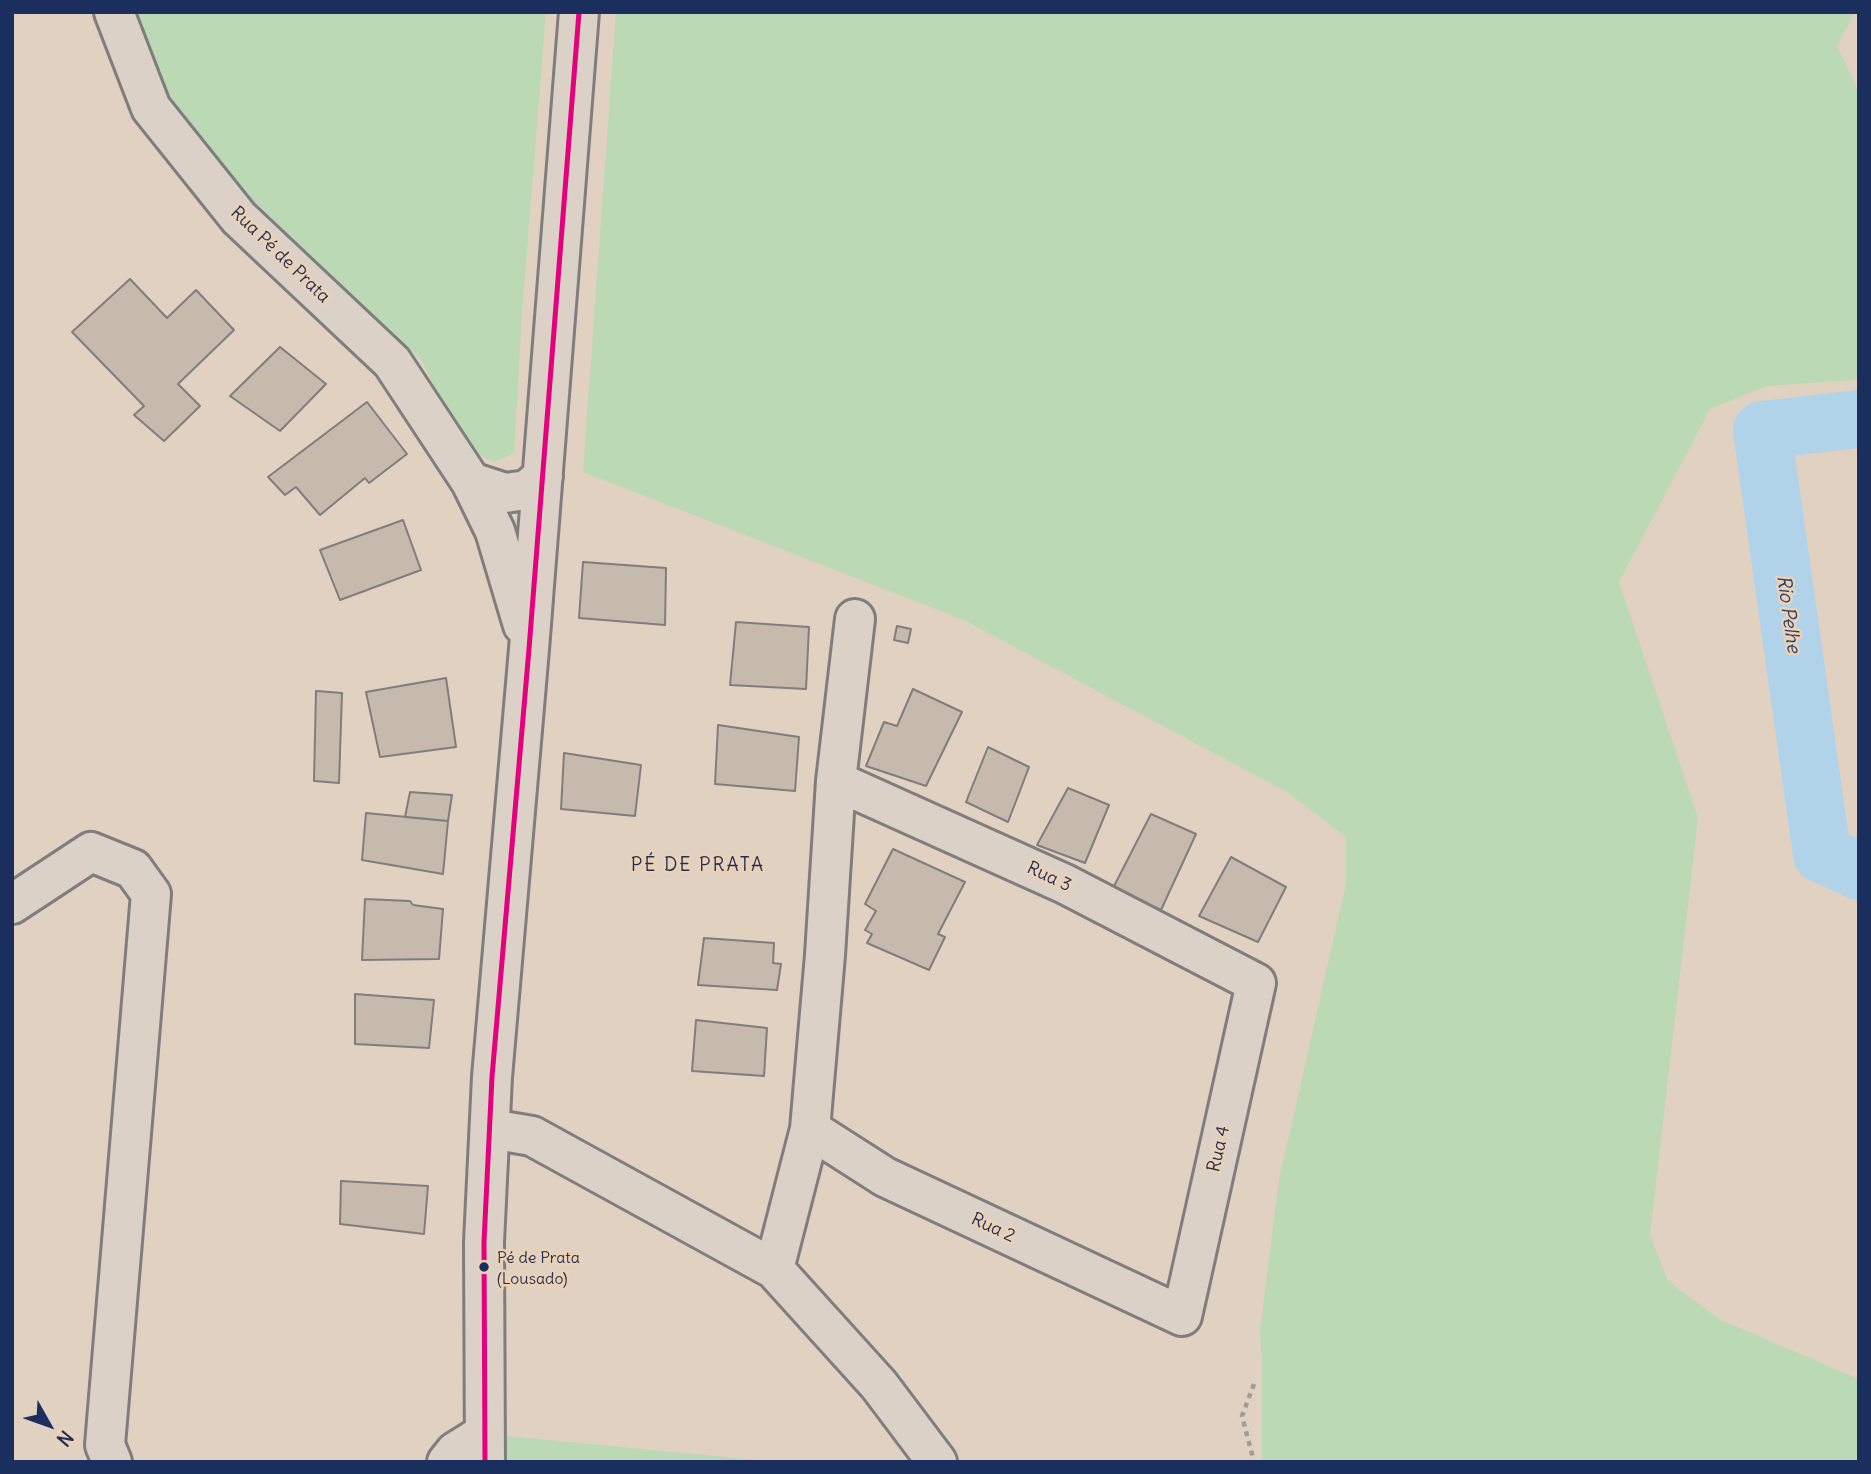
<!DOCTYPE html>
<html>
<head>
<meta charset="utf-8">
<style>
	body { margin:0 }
	#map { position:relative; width:1871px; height:1474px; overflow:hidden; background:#e0d1c1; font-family:Delius,sans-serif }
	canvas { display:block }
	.frame { position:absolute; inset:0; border:14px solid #1b2f5e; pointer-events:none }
	.north { position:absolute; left:14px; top:1390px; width:70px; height:70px; -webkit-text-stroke:5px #edd1b4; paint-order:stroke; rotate:130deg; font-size:19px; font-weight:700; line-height:28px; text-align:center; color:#1b2f5e }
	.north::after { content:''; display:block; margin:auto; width:24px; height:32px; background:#1b2f5e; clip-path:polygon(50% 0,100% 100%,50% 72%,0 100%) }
</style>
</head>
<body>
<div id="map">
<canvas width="1871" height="1474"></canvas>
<div class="frame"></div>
<div class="north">N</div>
</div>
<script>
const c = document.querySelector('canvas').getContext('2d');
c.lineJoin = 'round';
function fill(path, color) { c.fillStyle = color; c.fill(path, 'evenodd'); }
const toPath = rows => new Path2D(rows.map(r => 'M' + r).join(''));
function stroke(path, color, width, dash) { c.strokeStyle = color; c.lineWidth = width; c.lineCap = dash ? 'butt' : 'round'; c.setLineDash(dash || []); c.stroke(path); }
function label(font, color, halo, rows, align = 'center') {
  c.font = font + ' Delius,sans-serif'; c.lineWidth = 5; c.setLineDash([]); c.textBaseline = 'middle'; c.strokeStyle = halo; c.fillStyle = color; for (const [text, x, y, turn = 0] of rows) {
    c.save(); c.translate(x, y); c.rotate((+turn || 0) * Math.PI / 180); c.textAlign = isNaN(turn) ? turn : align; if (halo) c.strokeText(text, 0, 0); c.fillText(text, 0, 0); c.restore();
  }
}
const green = toPath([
	[131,12,546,12,522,312,514,453,494,462,463,447,421,359,239,218,155,80],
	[616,12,1855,12,1837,46,1859,92,1859,376,1854,380,1767,386,1710,409,1619,582,1698,818,1650,1235,1668,1281,1719,1319,1859,1379,1859,1462,1262,1462,1262,1361,1260,1331,1279,1180,1346,884,1346,837,1289,793,964,620,583,472],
	[484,1434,778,1462,485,1462]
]);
const river = toPath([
	[1859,419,1762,430,1822,854,1859,871]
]);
const building = toPath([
	[130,279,167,318,196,290,234,330,178,384,200,406,164,441,134,415,144,406,72,332,130,279],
	[280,347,326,384,280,431,230,396,280,347],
	[367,402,407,454,369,483,365,478,320,515,296,487,285,495,268,477,367,402],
	[403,520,421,570,340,600,320,550,403,520],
	[583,562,666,568,665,625,579,618,583,562],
	[736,622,809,627,806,689,730,685,736,622],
	[897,626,911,629,908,643,894,640,897,626],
	[446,678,456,747,380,757,366,692,446,678],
	[913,689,962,712,926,786,866,766,884,722,897,726,913,689],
	[316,691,342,693,339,783,314,781,316,691],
	[718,725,799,737,795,791,715,784,718,725],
	[988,747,1029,767,1008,822,966,802,988,747],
	[564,753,641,765,635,816,561,809,564,753],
	[1068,788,1109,805,1085,863,1037,845,1068,788],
	[410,792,452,795,448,821,405,817,410,792],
	[366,813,448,821,443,874,362,860,366,813],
	[1151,814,1196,834,1161,910,1112,890,1151,814],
	[893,849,965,882,938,934,945,937,929,970,867,943,872,934,865,930,876,911,865,904,893,849],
	[1231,857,1286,887,1258,942,1199,916,1231,857],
	[365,899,410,901,413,905,443,909,439,959,362,960,365,899],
	[704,938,774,943,773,963,781,964,777,990,698,985,704,938],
	[355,994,434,1000,429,1048,355,1044,355,994],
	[696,1020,767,1028,764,1076,692,1071,696,1020],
	[341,1181,428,1186,424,1234,340,1224,341,1181]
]);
const path = toPath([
	[1254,1384,1242,1416,1254,1462]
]);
const minor = toPath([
	[114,12,151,108,239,218,392,362,471,482,495,531,523,625],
	[471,482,505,493,527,490,543,476],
	[12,904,91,852,133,869,151,894,105,1445,112,1462],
	[491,1129,532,1136,774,1269,879,1385,937,1462],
	[810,1129,885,1177,1182,1316,1256,983,1065,884,836,781],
	[774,1269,810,1129,825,955,836,781,855,619],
	[447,1462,455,1452,484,1434],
	[485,1462,484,1242,492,1077,529,649,579,12]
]);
const bus1 = toPath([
	[485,1462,484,1242,492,1077,529,649,579,12]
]);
const markers = [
	[484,1267,6,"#1b2f5e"]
];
const busNames = [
	["Pé de Prata",497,1258],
	["(Lousado)",497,1279]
];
const streetNames = [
	["Rua Pé de Prata",280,255,44],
	["Rua 3",1049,877,25],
	["Rua 4",1219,1149,-77],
	["Rua 2",993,1228,25]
];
const waterNames = [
	["Rio Pelhe",1788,614,82]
];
const neighbourhoodNames = [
	["PÉ DE PRATA",698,866]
];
fill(green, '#bad9b4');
stroke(river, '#b0d3ea', 58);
fill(building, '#c6baac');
stroke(building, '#807d7e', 2);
stroke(minor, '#807d7e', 44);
stroke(path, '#a19c9b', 4.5, [5, 5]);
stroke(minor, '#dbd1c6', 38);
stroke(bus1, '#e5007d', 5);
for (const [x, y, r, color] of markers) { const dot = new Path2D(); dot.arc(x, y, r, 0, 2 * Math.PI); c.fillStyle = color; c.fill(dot); stroke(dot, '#edd1b4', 2.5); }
label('16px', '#1b2f5e', '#edd1b4', busNames, 'left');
label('18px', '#1b2f5e', '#edd1b4', streetNames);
label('italic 19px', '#28406e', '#edd1b4', waterNames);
c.letterSpacing = '2px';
label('19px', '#1b2f5e', '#edd1b4', neighbourhoodNames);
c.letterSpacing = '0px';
</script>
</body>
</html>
